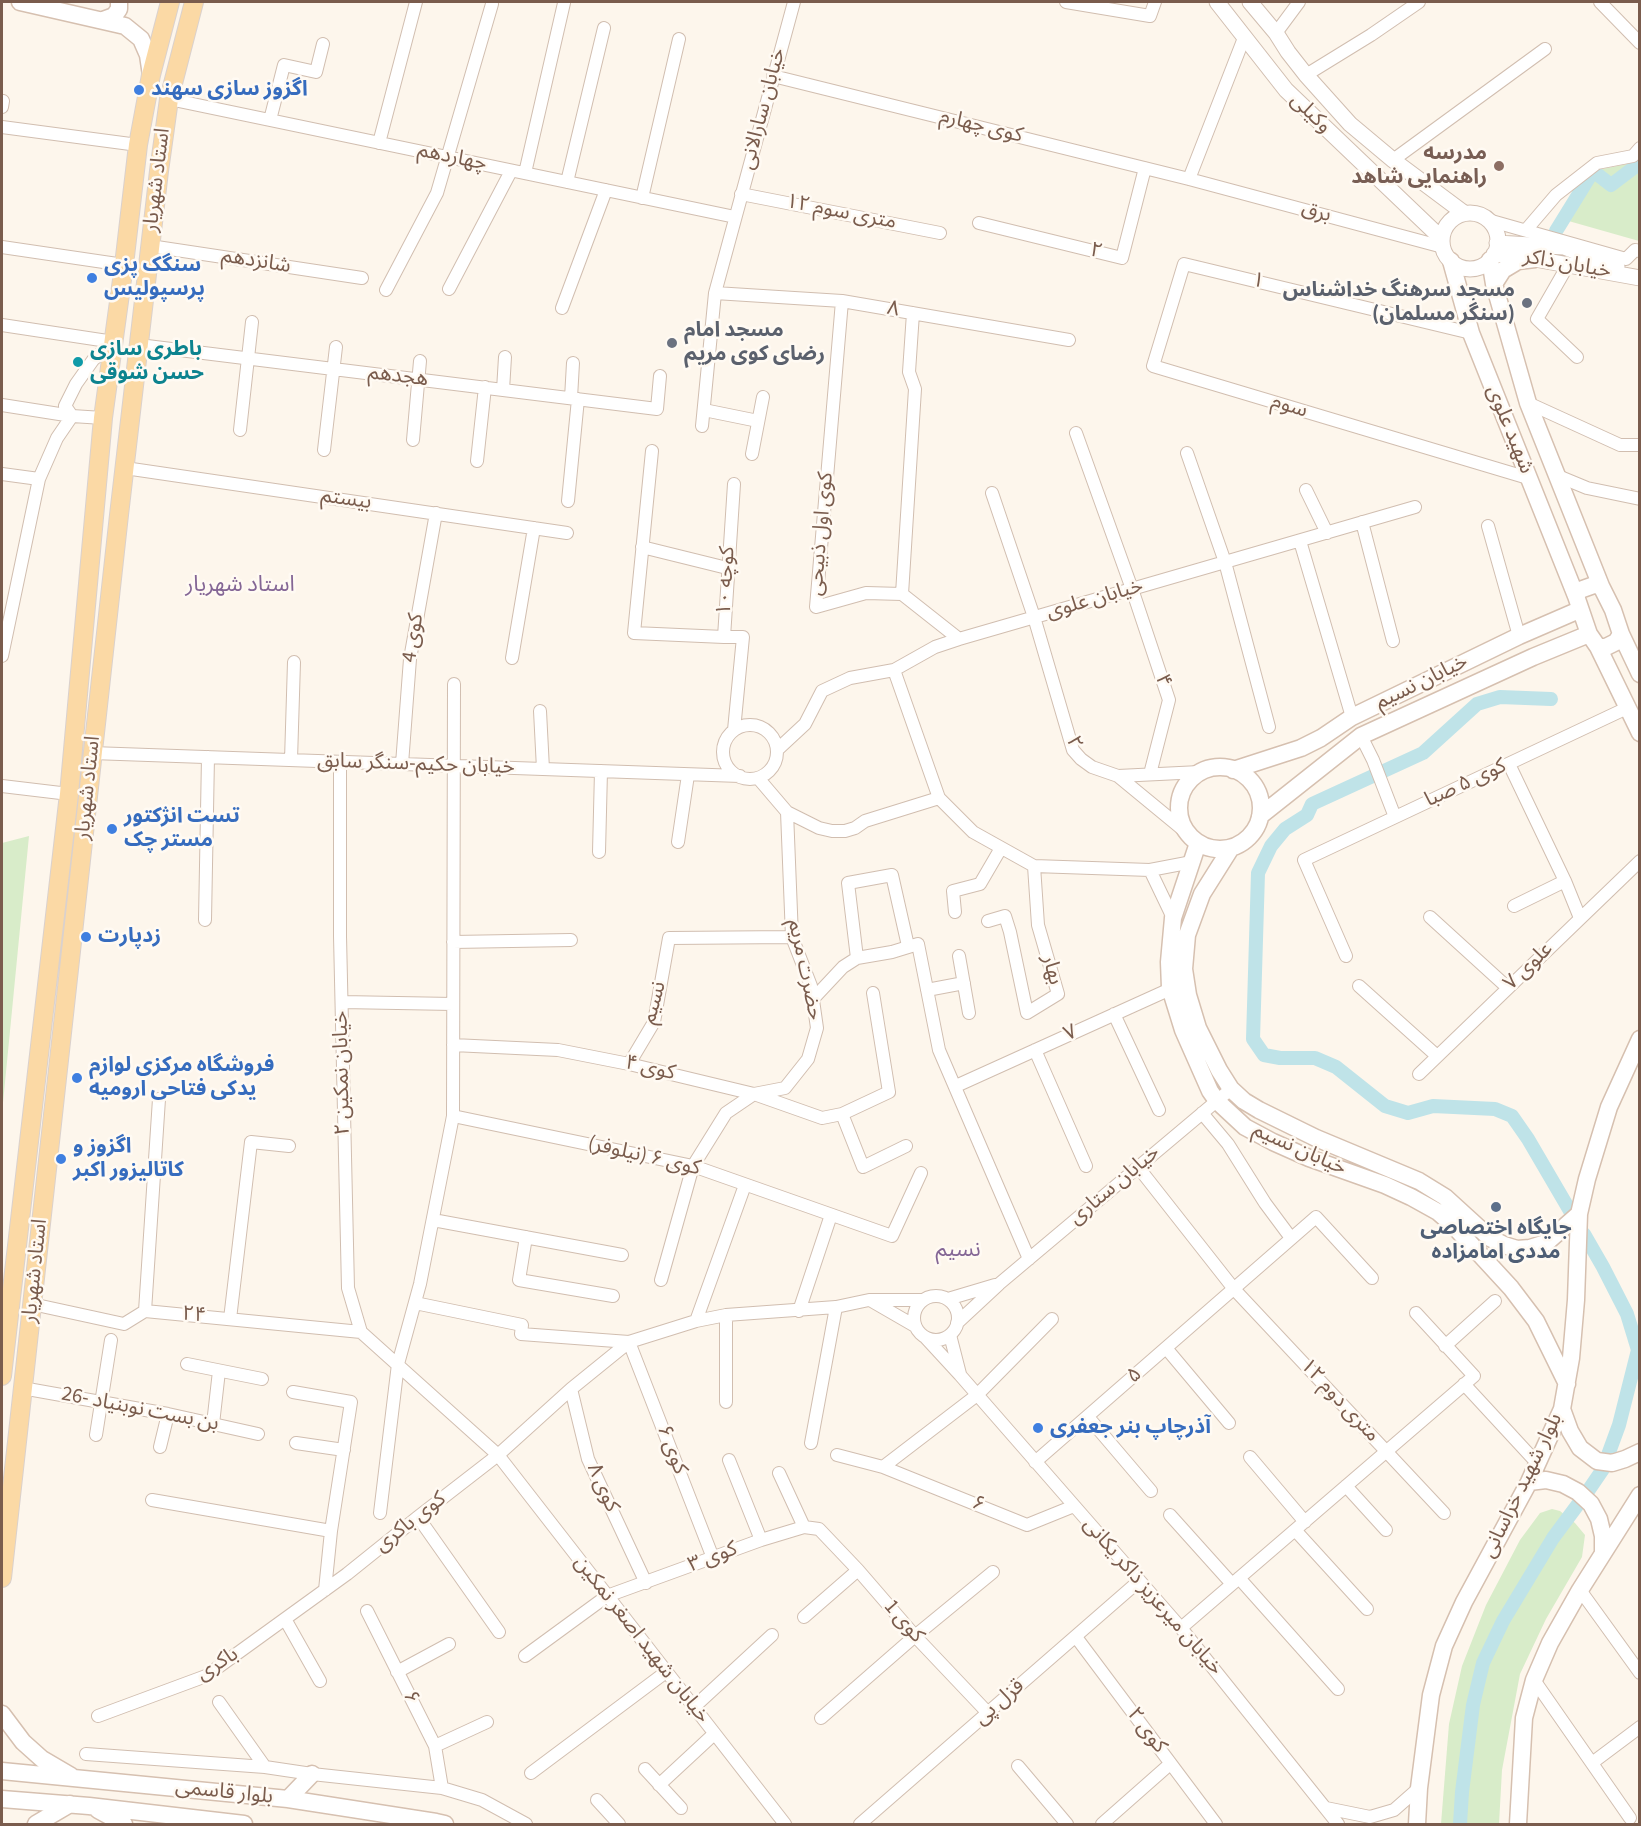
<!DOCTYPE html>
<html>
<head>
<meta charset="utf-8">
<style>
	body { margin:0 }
	#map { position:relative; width:1641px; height:1826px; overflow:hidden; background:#fdf6ec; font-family:"Source Sans 3",sans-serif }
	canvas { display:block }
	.frame { position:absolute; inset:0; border:3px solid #7a5c4d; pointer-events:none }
</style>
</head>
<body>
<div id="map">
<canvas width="1641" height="1826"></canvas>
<div class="frame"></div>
</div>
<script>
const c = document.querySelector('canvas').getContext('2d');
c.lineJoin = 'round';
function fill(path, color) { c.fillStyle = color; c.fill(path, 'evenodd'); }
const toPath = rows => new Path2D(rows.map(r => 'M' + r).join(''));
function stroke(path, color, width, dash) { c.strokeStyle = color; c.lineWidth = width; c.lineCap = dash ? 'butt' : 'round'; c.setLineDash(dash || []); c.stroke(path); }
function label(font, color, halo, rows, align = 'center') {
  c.font = font + ' "Source Sans 3","Noto Sans Arabic",sans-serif'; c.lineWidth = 5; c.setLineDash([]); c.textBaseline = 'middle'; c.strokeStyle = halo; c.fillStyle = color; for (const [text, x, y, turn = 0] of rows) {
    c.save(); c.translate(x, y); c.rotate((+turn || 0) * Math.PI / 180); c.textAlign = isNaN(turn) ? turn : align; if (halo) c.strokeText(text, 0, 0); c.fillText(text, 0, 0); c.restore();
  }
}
const green = toPath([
	[1639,159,1639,241,1558,218,1573,191,1597,170,1632,163],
	[29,836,2,1113,2,843],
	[1552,1509,1560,1511,1575,1523,1585,1535,1582,1557,1546,1619,1520,1674,1502,1770,1499,1824,1441,1824,1449,1724,1462,1666,1486,1605,1520,1540,1540,1513]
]);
const canal = toPath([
	[1556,231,1593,171,1611,185,1640,163],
	[1551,699,1500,697,1477,704,1423,753,1312,804,1307,815,1285,829,1271,846,1258,873,1253,1039,1264,1055,1280,1058,1315,1058,1336,1067,1385,1106,1408,1113,1433,1106,1495,1109,1512,1116,1528,1139,1573,1216],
	[1584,1234,1603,1267,1627,1314,1638,1350,1619,1425,1608,1455],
	[1588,1491,1603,1469],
	[1460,1824,1462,1792,1473,1705,1483,1663,1503,1621,1553,1538,1579,1503]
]);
const minor = toPath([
	[1066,2,1150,16,1155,2],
	[1600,2,1640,43],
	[1276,33,1299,2],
	[1306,75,1371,35,1419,2],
	[773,76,1189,179,1443,247],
	[169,99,735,217],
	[2,107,3,101],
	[270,120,284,65,316,72,323,44],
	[2,127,138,145],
	[379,143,416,2],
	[1393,160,1545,49],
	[525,173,564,3],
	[1189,179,1244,38],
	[567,182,604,28],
	[741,194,940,233],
	[642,198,679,39],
	[1488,220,1626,259,1635,250,1640,251],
	[979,223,1122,258,1145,168],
	[1526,230,1556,195,1597,163,1633,156,1640,148],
	[150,246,362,278],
	[2,247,124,265],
	[1568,265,1537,319,1577,357],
	[449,289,511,171],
	[386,290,437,193,492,4],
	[715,293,842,301,1069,340],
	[842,301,816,607,866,593,902,594,959,639],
	[562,308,606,190],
	[2,325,114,342],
	[1471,333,1184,264,1153,366,1528,478],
	[139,345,657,409,660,376],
	[503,390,505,357],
	[571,398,573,363],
	[1528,403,1620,445,1640,445],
	[2,405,72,416],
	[704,410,758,421],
	[72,416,65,406,76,384,93,360,114,342],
	[702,426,715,293,794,2],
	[240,430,252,322],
	[1076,433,1132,589,1169,700,1150,774],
	[413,440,420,361],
	[324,450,336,347],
	[652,451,634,633,724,637],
	[1187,453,1225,562,1269,727],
	[752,454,763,397],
	[477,461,485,387],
	[125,468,567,533],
	[2,474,39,479,57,438,72,416,103,418],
	[1558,476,1587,488,1640,499],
	[734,484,724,637,743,637,734,730],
	[1306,490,1327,533],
	[992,493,1034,617,1073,750,1081,759,1092,767,1118,776,1186,832],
	[568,501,578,399],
	[1362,522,1393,641],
	[1488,526,1519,636],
	[1300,541,1352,717],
	[642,547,727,568],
	[902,594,915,389,909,372,913,313],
	[2,656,39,479],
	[512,658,534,528],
	[894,670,939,798,973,832,1034,866,1150,870,1192,862],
	[540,711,543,769],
	'723 752a27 27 0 1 1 54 0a27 27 0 1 1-54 0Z',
	[1361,736,1373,760,1395,817],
	[777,750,805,724,822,691,850,678,894,670,935,647,959,639,1415,507],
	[92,753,740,776],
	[291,760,294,662],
	[340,762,340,936,348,1288,361,1332,498,1455,785,1824],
	[402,764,410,659,436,513],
	[1509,764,1565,881,1580,918],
	[1118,776,1200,772],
	[758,778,787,812,819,828,832,831,845,831,855,828,865,821,939,798],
	[2,786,69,794],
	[678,842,688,775],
	[599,852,601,771],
	[1150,870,1173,918],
	[1514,906,1565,881],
	[955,912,953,891,980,884,1001,848],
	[1430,917,1508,988],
	[205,920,208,757],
	[988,921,1005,916,1010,932,1027,1013,1058,994,1038,925,1034,866],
	[453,942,571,940],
	[959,956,969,1013],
	[1346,956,1304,860,1627,708],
	[857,958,848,883,892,875,908,946],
	[1359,986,1437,1056],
	[927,990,964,983],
	[813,999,843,967,857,958,892,952,918,944,939,1050,1029,1259],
	[342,1002,453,1004],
	[1114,1014,1159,1110],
	[453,1045,558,1050,629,1064,754,1094,822,1118,842,1114,889,1092,873,993],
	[1035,1050,1086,1166],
	[629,1064,654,1022,669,938,792,937],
	[1419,1074,1640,861],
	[956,1086,1177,986],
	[1202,1113,1228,1144,1265,1203,1291,1238],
	[842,1114,863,1167,906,1146],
	[453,1116,693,1166,892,1236,921,1173],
	[1138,1167,1234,1289,1444,1513],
	[433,1220,622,1255],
	[526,1237,519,1280,613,1296],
	[661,1280,693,1166,726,1113,754,1094,785,1088,808,1059,817,1028,811,986,792,937,787,812],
	'914 1318a22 22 0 1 1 44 0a22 22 0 1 1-44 0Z',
	[948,1299,995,1285],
	[870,1300,915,1326],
	[415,1303,522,1325,521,1334,629,1342,713,1558],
	[32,1304,124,1324,145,1311,361,1332],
	[145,1311,159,1099],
	[799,1311,831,1215],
	[230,1319,251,1142,289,1146],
	[696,1321,745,1185],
	[957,1323,999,1284,1231,1089],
	[950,1335,960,1374],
	[925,1337,960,1375,1181,1628,1338,1824],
	[1445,1346,1495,1301],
	[1166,1348,1229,1423],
	[187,1364,262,1379],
	[1464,1384,1537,1463],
	[22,1388,168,1414,258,1434],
	[571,1389,588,1459,646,1583],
	[293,1392,351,1402,331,1531,325,1590],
	[726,1402,726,1315],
	[1088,1417,1151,1491],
	[213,1424,219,1371],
	[96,1435,111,1340],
	[296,1443,344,1450],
	[811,1443,836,1307],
	[160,1447,168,1414],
	[837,1455,883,1467,1027,1525,1074,1506],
	[1250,1457,1305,1522],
	[729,1460,761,1540],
	[1035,1462,1316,1217,1372,1278],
	[883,1467,977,1395,1052,1319],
	[779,1473,804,1527],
	[1346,1486,1386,1530],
	[152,1500,331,1531],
	[380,1513,398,1364,420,1284,453,1116,454,684],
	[1170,1515,1232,1584],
	[418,1517,499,1632],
	[1295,1530,1367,1609],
	[1239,1578,1338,1689],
	[1580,1590,1640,1673],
	[367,1611,435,1746,442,1788],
	[804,1617,858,1570],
	[285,1619,320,1681],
	[1181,1628,1474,1376,1416,1313],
	[1076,1637,1216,1824],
	[525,1656,607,1596,761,1540,804,1527,819,1529,858,1570,915,1636,988,1713],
	[397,1672,449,1644],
	[1534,1680,1630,1818],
	[219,1702,265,1767],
	[694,1707,772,1635],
	[98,1716,206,1676,347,1574,418,1517,498,1455,571,1389,629,1342,696,1321,726,1315,836,1307,869,1300,921,1300],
	[821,1718,915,1636,993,1572],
	[435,1746,487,1722],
	[86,1754,265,1767,312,1774,442,1788,482,1800,526,1824],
	[1592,1763,1640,1727],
	[1018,1766,1067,1824],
	[645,1769,681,1808],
	[531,1773,666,1672],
	[659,1785,714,1734],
	[597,1800,619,1824],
	[1326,1808,1370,1817,1394,1810,1419,1788],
	[860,1824,1139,1581],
	[1102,1824,1170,1764]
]);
const tertiary = toPath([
	[1217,2,1286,90,1442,239],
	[1250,2,1276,33,1288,52,1306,75,1350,124,1393,160,1464,213],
	'1442 241a28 28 0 1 1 56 0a28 28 0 1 1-56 0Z',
	[1497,243,1564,247,1617,267],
	[1494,254,1535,259,1640,278]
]);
const secondary = toPath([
	[20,2,125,26,141,39,148,55,151,75],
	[103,20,114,16,119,9,119,2],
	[1490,260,1494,284,1528,403,1601,586],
	[1451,261,1471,333,1576,596],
	[1494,284,1503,270,1518,261,1535,259],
	[1594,585,1601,586,1613,610,1621,634,1616,642,1606,647,1598,647,1589,634,1576,596,1580,590,1594,585],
	[1621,634,1640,674],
	[1598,647,1640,733],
	'1179 808a41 41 0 1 1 82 0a41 41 0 1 1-82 0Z',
	[1233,770,1301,748,1321,738,1352,717,1519,636,1579,610],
	[1260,816,1361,736,1533,657,1589,634],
	[1198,843,1173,918,1169,962,1170,988,1183,1030,1210,1091,1217,1101,1245,1127,1273,1142,1309,1158,1385,1185,1411,1197,1438,1212,1453,1225,1511,1288,1536,1321,1567,1384],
	[1231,848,1202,894,1187,935,1184,969,1188,995,1198,1028,1219,1070,1231,1089,1244,1101,1259,1110,1316,1138,1419,1181,1445,1197,1490,1238,1504,1245,1517,1249,1530,1248,1546,1243,1579,1214],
	[1562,1409,1570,1431,1580,1448,1597,1461,1612,1463,1625,1459,1640,1452],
	[1529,1482,1546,1480,1563,1484,1578,1492,1591,1504,1599,1519,1603,1536,1603,1552],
	[2,1714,23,1742,42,1759,71,1776],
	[2,1771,288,1799,436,1822,445,1824],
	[2,1799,89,1806,244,1824],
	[288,1799,312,1774],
	[98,1810,124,1824],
	[36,1824,70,1804],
	[1417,1824,1419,1788,1431,1695,1444,1646,1464,1602,1529,1482,1562,1409,1571,1358,1576,1300,1579,1214,1587,1179,1609,1107,1640,1039],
	[1518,1824,1524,1718,1534,1680,1550,1643,1580,1590,1640,1495]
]);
const primary = toPath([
	[2,1376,69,794,103,418,124,265,138,145,151,75,170,2],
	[2,1578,119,515,159,171,169,99,194,2]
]);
const markers = [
	[139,90,6,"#3f7fe0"],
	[1499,166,6,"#8d6e63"],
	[92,278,6,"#3f7fe0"],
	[1527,303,6,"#6b7280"],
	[672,343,6,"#6b7280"],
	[78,362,6,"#0f9aa8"],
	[112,829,6,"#3f7fe0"],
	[86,937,6,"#3f7fe0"],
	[77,1078,6,"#3f7fe0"],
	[61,1159,6,"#3f7fe0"],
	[1496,1207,6,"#5c6f8a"],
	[1038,1428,6,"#3f7fe0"]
];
const shopNames = [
	["اگزوز سازی سهند",151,90],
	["سنگک پزی",104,266],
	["پرسپولیس",104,290],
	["تست انژکتور",124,817],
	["مستر چک",124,841],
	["زدپارت",98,937],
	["فروشگاه مرکزی لوازم",89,1066],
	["یدکی فتاحی ارومیه",89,1090],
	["اگزوز و",73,1147],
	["کاتالیزور اکبر",73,1171],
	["آذرچاپ بنر جعفری",1050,1428]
];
const streetNames = [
	["خیابان سارالانی",764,109,-75],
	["وکیلی",1310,114,44],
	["کوی چهارم",981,127,14],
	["چهاردهم",452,158,12],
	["استاد شهریار",158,180,-83],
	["۱۲ متری سوم",841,213,11],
	["برق",1316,213,15],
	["۲",1096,252,14],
	["شانزدهم",256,262,9],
	["خیابان ذاکر",1567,265,10],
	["۱",1258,282,14],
	["۸",893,310,10],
	["هجدهم",398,377,7],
	["سوم",1289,407,17],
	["شهید علوی",1509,430,68],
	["بیستم",346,500,8],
	["کوی اول ذبیحی",822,534,-85],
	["کوچه ۱۰",727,581,-87],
	["خیابان علوی",1095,600,-16],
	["کوی 4",414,638,-81],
	["۴",1162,681,71],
	["خیابان نسیم",1422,683,-26],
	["۲",1073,743,67],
	["خیابان حکیم-سنگر سابق",416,765,2],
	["کوی ۵ صبا",1466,784,-25],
	["استاد شهریار",89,788,-84],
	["علوی ۷",1529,967,-44],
	["حضرت مریم",804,970,78],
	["بهار",1051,970,75],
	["نسیم",655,1003,-75],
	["۷",1071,1034,-25],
	["کوی ۴",650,1069,13],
	["خیابان نمکین ۲",343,1073,-91],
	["خیابان نسیم",1299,1150,24],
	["کوی ۶ (نیلوفر)",644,1157,13],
	["خیابان ستاری",1115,1186,-40],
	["استاد شهریار",36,1271,-84],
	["۲۴",194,1316,6],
	["۵",1135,1376,-41],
	["۱۲ متری دوم",1339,1401,47],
	["26- بن بست نوبنیاد",140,1410,11],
	["کوی ۶",671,1450,69],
	["بلوار شهید خراسانی",1523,1486,-64],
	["کوی ۸",602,1488,66],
	["۶",978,1505,22],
	["کوی باکری",411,1523,-38],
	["کوی ۳",713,1558,-21],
	["خیابان میرعزیز ذاکر یکانی",1152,1597,49],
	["کوی 1",903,1622,49],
	["خیابان شهید اصغر نمکین",641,1640,52],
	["باکری",218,1665,-32],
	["۶",410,1698,63],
	["قزل پی",1000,1703,-41],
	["کوی ۲",1146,1731,53],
	["بلوار قاسمی",224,1793,6]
];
const educationNames = [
	["مدرسه",1487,154],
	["راهنمایی شاهد",1487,178]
];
const worshipNames = [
	["مسجد سرهنگ خداشناس",1515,291],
	["(سنگر مسلمان)",1515,315],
	["مسجد امام",684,331,"left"],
	["رضای کوی مریم",684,355,"left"]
];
const cultureNames = [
	["باطری سازی",90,350],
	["حسن شوقی",90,374]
];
const serviceNames = [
	["جایگاه اختصاصی",1496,1229],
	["مددی امامزاده",1496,1253]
];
const neighbourhoodNames = [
	["استاد شهریار",240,586],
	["نسیم",958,1251]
];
fill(green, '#d8ecc9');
stroke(canal, '#bfe3e8', 14);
stroke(minor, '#d1beb0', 14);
stroke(tertiary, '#d1beb0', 17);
stroke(secondary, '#d6c0b0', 19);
stroke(primary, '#dad1cd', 20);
stroke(minor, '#fff', 12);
stroke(tertiary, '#fff', 15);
stroke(secondary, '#fff', 16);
stroke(primary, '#fbd9a5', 18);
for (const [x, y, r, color] of markers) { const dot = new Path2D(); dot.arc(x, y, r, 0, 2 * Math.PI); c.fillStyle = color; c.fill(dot); stroke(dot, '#fffaf3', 2); }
label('bold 21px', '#366cbe', '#fffaf3', shopNames, 'left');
label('21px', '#7a5c4d', '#fffaf3', streetNames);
label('bold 21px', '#785e54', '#fffaf3', educationNames, 'right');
label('bold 21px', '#5b616d', '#fffaf3', worshipNames, 'right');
label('bold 21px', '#0d838f', '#fffaf3', cultureNames, 'left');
label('bold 21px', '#4e5e75', '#fffaf3', serviceNames);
label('22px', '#846695', '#fffaf3', neighbourhoodNames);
</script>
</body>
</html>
